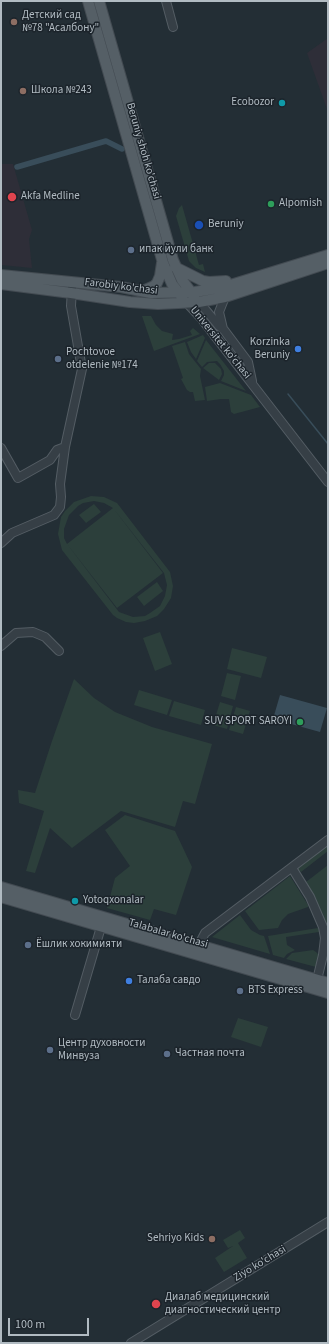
<!DOCTYPE html>
<html>
<head>
<meta charset="utf-8">
<style>
	body { margin:0 }
	#map { position:relative; width:329px; height:1344px; overflow:hidden; background:#232e35; font-family:"Source Sans 3",sans-serif }
	canvas { display:block }
	.frame { position:absolute; inset:0; border:2px solid #b1bbc2; pointer-events:none }
	.scale { position:absolute; left:8px; top:1318px; width:81px; height:18px; box-sizing:border-box; border:2px solid #b1bbc2; border-top:0; padding-left:5px; font-size:12px; line-height:14px; white-space:nowrap; color:#b1bbc2; -webkit-text-stroke:3px #1c242b; paint-order:stroke }
</style>
</head>
<body>
<div id="map">
<canvas width="329" height="1344"></canvas>
<div class="frame"></div>
<div class="scale">100 m</div>
</div>
<script>
const c = document.querySelector('canvas').getContext('2d');
c.lineJoin = 'round';
function fill(path, color) { c.fillStyle = color; c.fill(path, 'evenodd'); }
const toPath = rows => new Path2D(rows.map(r => 'M' + r).join(''));
function stroke(path, color, width, dash) { c.strokeStyle = color; c.lineWidth = width; c.lineCap = dash ? 'butt' : 'round'; c.setLineDash(dash || []); c.stroke(path); }
function label(font, color, halo, rows, align = 'center') {
  c.font = font + ' "Source Sans 3",sans-serif'; c.lineWidth = 3; c.setLineDash([]); c.textBaseline = 'middle'; c.strokeStyle = halo; c.fillStyle = color; for (const [text, x, y, turn = 0] of rows) {
    c.save(); c.translate(x, y); c.rotate((+turn || 0) * Math.PI / 180); c.textAlign = isNaN(turn) ? turn : align; if (halo) c.strokeText(text, 0, 0); c.fillText(text, 0, 0); c.restore();
  }
}
const medical = toPath([
	[328,38,328,112,307,53],
	[1,164,13,164,32,230,29,239,32,268,1,265]
]);
const green = toPath([
	[182,205,199,265,203,264,205,272,196,268,189,261,176,216,179,208],
	[142,316,151,316,156,325,162,331,173,334,172,340,179,339,192,335,190,331,193,328,200,334,154,351],
	[203,335,205,338,196,359,191,352,187,342],
	[206,340,246,391,221,381,224,375,224,371,220,364,217,361,207,362,202,367,197,361],
	[185,342,189,354,201,369,200,376,205,400,195,401,193,392,190,392,187,390,181,379,183,378,172,346],
	[209,363,215,363,221,369,222,374,219,380,203,368],
	[220,383,251,395,260,407,234,414,231,412,229,399,221,399,207,401,205,387],
	[91,496,104,497,117,503,170,572,173,586,171,598,164,609,157,616,145,621,134,623,126,622,117,618,113,615,62,550,58,534,61,517,65,511,74,502],
	[94,501,104,503,113,508,164,573,167,585,165,596,160,606,150,613,145,616,133,617,119,612,67,544,64,538,64,529,69,515,78,506,83,503],
	[94,504,101,512,86,523,79,515],
	[113,508,163,573,117,608,67,544],
	[157,582,163,591,144,606,137,597],
	[160,632,172,664,155,671,143,638],
	[232,648,267,657,261,678,227,669],
	[227,673,241,676,235,700,221,696],
	[74,679,94,698,115,712,152,727,212,744,195,804,183,801,175,827,121,811,72,848,50,828,35,873,26,871,44,811,19,803,18,790,35,793,52,741],
	[139,690,172,700,167,715,134,705],
	[174,701,205,710,201,725,169,716],
	[220,702,233,706,227,729,213,725],
	[236,707,250,711,243,734,229,730],
	[125,815,175,831,192,867,176,915,154,909,150,920,107,908,115,878,130,866,105,830],
	[328,844,328,851,301,872,297,868],
	[328,865,328,932,322,913,306,882],
	[290,876,308,905,308,907,288,914,282,920,278,928,259,930,245,911],
	[240,915,251,930,260,935,264,936,270,954,212,937],
	[318,928,319,932,286,937,287,945,295,950,287,954,284,958,273,955,268,936],
	[313,950,316,952,319,955,316,967,286,959,292,953],
	[238,1018,268,1027,261,1047,231,1037],
	[240,1230,245,1238,238,1243,247,1258,224,1272,215,1258,233,1246,228,1248,223,1240]
]);
const water = toPath([
	[280,695,327,708,320,732,273,719]
]);
const stream = toPath([
	[288,394,328,444]
]);
const canal = toPath([
	[17,167,106,141,122,149]
]);
const minor = toPath([
	[166,1,173,27],
	[199,302,219,326,224,330,248,362,252,381],
	[187,303,201,318,328,482],
	[223,329,219,312,225,297],
	[1,448,18,478,50,460,57,450,65,447],
	[1,543,12,533,54,515,60,507,61,497,60,484,65,447,82,369,71,306,72,288],
	[1,646,16,633,33,632,45,637,59,651],
	[292,868,310,897,323,927,325,938,323,955,317,980],
	[196,950,205,933,328,840],
	[75,1015,101,927],
	[131,1343,328,1222]
]);
const major = toPath([
	[88,1,163,263,172,284,182,297],
	[99,1,173,260,182,280,194,296],
	[175,267,203,281,209,282,226,281],
	[1,275,121,287,151,293,195,292,224,287,328,255],
	[1,284,71,293,130,302,158,304,199,302,225,297,328,263],
	[143,291,154,286,157,283,160,276,162,263],
	[1,887,328,983],
	[1,897,328,993]
]);
const markers = [
	[14,22,4,"#8d6e63"],
	[23,91,4,"#8d6e63"],
	[282,103,4,"#0f9aa8"],
	[12,197,5,"#e0444e"],
	[271,204,4,"#2e9e5b"],
	[199,225,5,"#1a4fb4"],
	[131,250,4,"#5c6f8a"],
	[298,349,4,"#3f7fe0"],
	[58,359,4,"#5c6f8a"],
	[300,722,4,"#2e9e5b"],
	[75,901,4,"#0f9aa8"],
	[28,945,4,"#5c6f8a"],
	[129,981,4,"#3f7fe0"],
	[240,991,4,"#5c6f8a"],
	[50,1050,4,"#5c6f8a"],
	[167,1054,4,"#5c6f8a"],
	[212,1239,4,"#8d6e63"],
	[156,1304,5,"#e0444e"]
];
const poiNames = [
	["Детский сад",22,16],
	["№78 \"Асалбону\"",22,29],
	["Школа №243",31,91],
	["Ecobozor",274,103,"right"],
	["Akfa Medline",21,197],
	["Alpomish",279,204],
	["Beruniy",208,225],
	["ипак йули банк",139,250],
	["Korzinka",290,343,"right"],
	["Beruniy",290,356,"right"],
	["Pochtovoe",66,353],
	["otdelenie №174",66,366],
	["SUV SPORT SAROYI",292,722,"right"],
	["Yotoqxonalar",83,901],
	["Ёшлик хокимияти",36,945],
	["Талаба савдо",137,981],
	["BTS Express",248,991],
	["Центр духовности",58,1044],
	["Минвуза",58,1057],
	["Частная почта",175,1054],
	["Sehriyo Kids",204,1239,"right"],
	["Диалаб медицинский",165,1298],
	["диагностический центр",165,1311]
];
const streetNames = [
	["Beruniy shoh ko'chasi",143,151,74],
	["Farobiy ko'chasi",121,287,7],
	["Universitet ko'chasi",220,343,51],
	["Talabalar ko'chasi",168,934,16],
	["Ziyo ko'chasi",260,1264,-31]
];
fill(medical, '#2e2e38');
fill(green, '#2c3f3b');
fill(water, '#394d5a');
stroke(stream, '#394d5a', 1.5);
stroke(canal, '#394d5a', 5.5);
stroke(minor, '#545d64', 10);
stroke(major, '#434b52', 12);
stroke(minor, '#363f46', 8);
stroke(major, '#555f66', 10);
for (const [x, y, r, color] of markers) { const dot = new Path2D(); dot.arc(x, y, r, 0, 2 * Math.PI); c.fillStyle = color; c.fill(dot); stroke(dot, '#1c242b', 1.5); }
label('11px', '#b1bbc2', '#1c242b', poiNames, 'left');
label('11px', '#b1bbc2', '#1c242b', streetNames);
</script>
</body>
</html>
